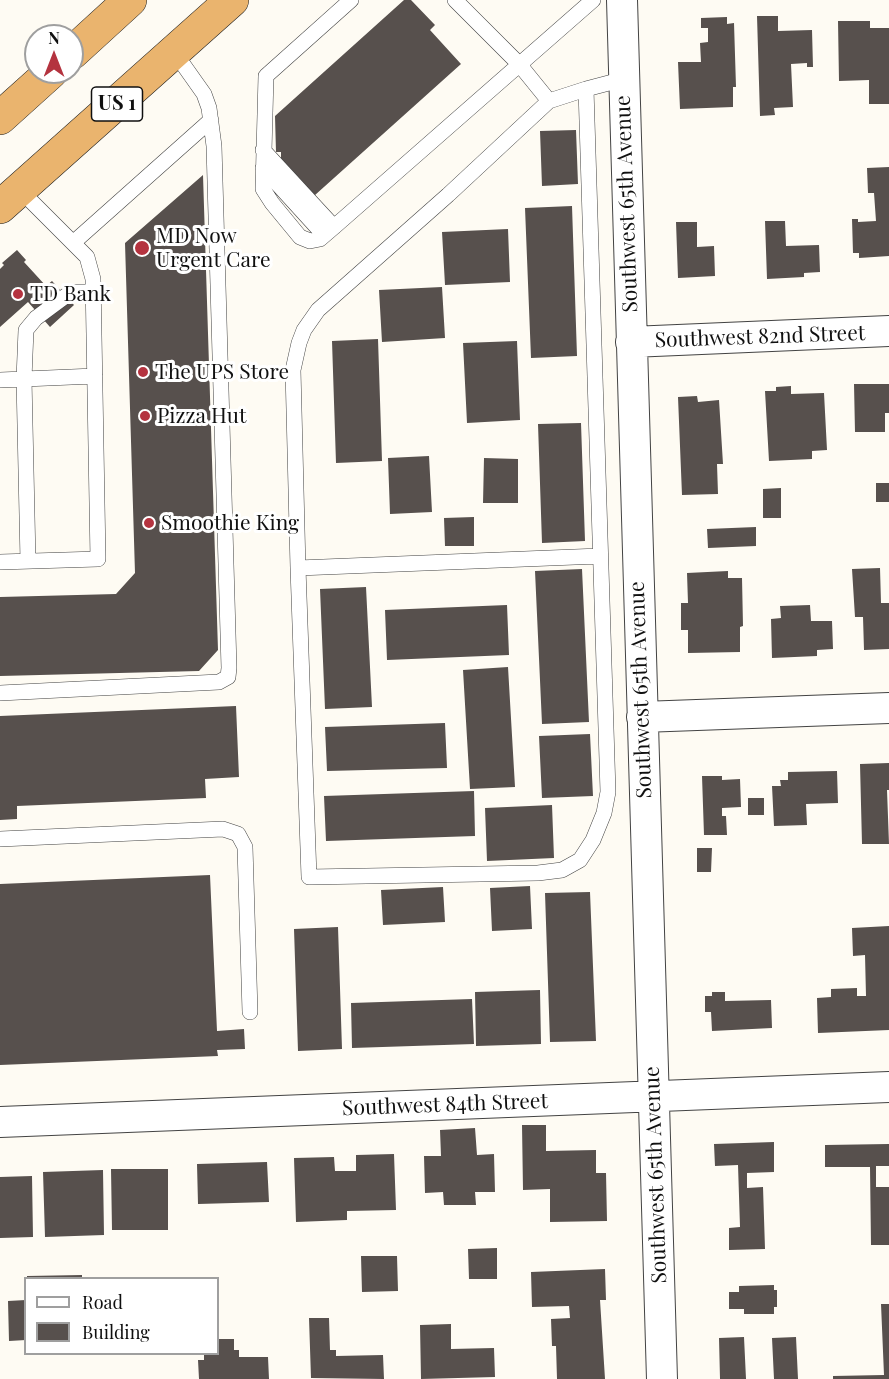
<!DOCTYPE html>
<html>
<head>
<meta charset="utf-8">
<style>
	body { margin:0 }
	#map { position:relative; width:889px; height:1379px; overflow:hidden; background:#fefbf3; font-family:"Playfair Display",serif }
	canvas { display:block }
	.legend { position:absolute; left:24px; top:1277px; width:195px; height:78px; box-sizing:border-box; background:#fff; border:2px solid #9f9f9f; margin:0; padding:8px 10px; list-style:none; font-size:18px; color:#101010 }
	.legend li { display:flex; align-items:center; gap:12px; height:30px }
	.legend b { width:30px; border:2px solid #9f9f9f }
	.north { position:absolute; left:24px; top:24px; width:60px; height:60px; box-sizing:border-box; background:#fff; border:2px solid #9f9f9f; border-radius:50%; rotate:0deg; font-size:16px; font-weight:700; line-height:24px; text-align:center; color:#101010 }
	.north::after { content:''; display:block; margin:auto; width:21px; height:27px; background:#b4333f; clip-path:polygon(50% 0,100% 100%,50% 72%,0 100%) }
</style>
</head>
<body>
<div id="map">
<canvas width="889" height="1379"></canvas>
<ul class="legend">
<li><b style="height:8px;background:#fff"></b>Road</li>
<li><b style="height:16px;background:#57504d"></b>Building</li>
</ul>
<div class="north">N</div>
</div>
<script>
const c = document.querySelector('canvas').getContext('2d');
c.lineJoin = 'round';
function fill(path, color) { c.fillStyle = color; c.fill(path, 'evenodd'); }
const toPath = rows => new Path2D(rows.map(r => 'M' + r).join(''));
function stroke(path, color, width, dash) { c.strokeStyle = color; c.lineWidth = width; c.lineCap = dash ? 'butt' : 'round'; c.setLineDash(dash || []); c.stroke(path); }
function label(font, color, halo, rows, align = 'center') {
  c.font = font + ' "Playfair Display",serif'; c.lineWidth = 6; c.setLineDash([]); c.textBaseline = 'middle'; c.strokeStyle = halo; c.fillStyle = color; for (const [text, x, y, turn = 0] of rows) {
    c.save(); c.translate(x, y); c.rotate((+turn || 0) * Math.PI / 180); c.textAlign = isNaN(turn) ? turn : align; if (halo) c.strokeText(text, 0, 0); c.fillText(text, 0, 0); c.restore();
  }
}
const building = toPath([
	[404,0,411,0,435,25,430,30,461,64,295,213,295,174,281,159,281,152,276,152,275,116],
	[757,16,778,16,778,31,812,30,813,67,807,67,807,63,791,64,793,107,774,108,775,115,760,116],
	[727,17,727,24,734,23,736,87,733,87,733,107,680,109,678,62,701,62,700,43,708,42,708,28,701,28,701,18],
	[838,21,870,21,870,28,889,28,889,104,869,104,869,80,839,81],
	[576,130,578,184,542,186,540,131],
	[889,167,889,256,859,258,859,253,853,253,852,219,858,219,858,222,876,221,874,193,868,193,867,168],
	[203,175,218,650,199,671,0,676,0,597,116,594,135,573,125,243],
	[572,206,577,356,531,358,525,208],
	[765,221,785,221,786,246,819,245,820,272,804,273,804,277,767,279],
	[676,222,697,222,697,247,714,246,715,276,678,278],
	[508,229,510,282,445,285,442,232],
	[17,250,26,260,24,262,46,286,52,281,74,305,50,327,28,302,0,327,0,269,4,265,2,263],
	[442,287,445,338,382,342,379,290],
	[378,339,382,461,336,463,332,341],
	[517,341,520,420,467,423,463,343],
	[854,384,889,384,889,413,885,413,885,432,855,432],
	[791,386,791,394,824,393,827,450,812,451,812,459,769,461,765,391,776,391,776,387],
	[697,396,698,402,719,400,723,464,717,464,718,494,682,495,678,397],
	[581,423,585,541,542,543,538,424],
	[429,456,432,512,390,514,388,458],
	[484,458,518,459,518,503,483,503],
	[876,483,889,483,889,502,876,502],
	[781,488,781,518,763,518,763,489],
	[474,517,474,546,445,546,444,518],
	[756,527,756,546,708,548,707,529],
	[880,568,881,603,889,603,889,649,864,650,863,617,855,617,852,569],
	[582,569,589,722,542,724,535,571],
	[728,571,728,578,742,578,743,626,740,627,740,652,688,653,688,630,681,630,681,603,688,603,687,573],
	[366,587,372,707,325,709,320,589],
	[507,605,509,655,387,660,385,610],
	[810,605,811,621,832,621,833,649,817,650,817,656,772,658,771,619,781,618,780,606],
	[508,667,515,787,470,789,463,670],
	[236,706,239,777,205,779,206,798,17,806,17,819,0,820,0,716],
	[445,723,447,768,327,771,325,727],
	[590,734,593,796,542,798,539,736],
	[889,763,889,790,887,790,889,844,862,844,860,764],
	[837,771,838,803,806,804,807,825,774,826,772,786,781,786,780,780,788,780,788,772],
	[702,776,722,776,722,780,740,779,741,807,722,808,722,816,726,816,727,835,704,835],
	[474,791,475,836,326,841,324,796],
	[748,798,764,798,764,815,748,815],
	[552,805,554,858,487,861,485,808],
	[697,848,712,848,711,872,697,872],
	[210,875,217,1031,244,1029,245,1049,217,1050,218,1056,0,1065,0,884],
	[530,886,532,929,492,931,490,888],
	[443,887,445,922,383,925,381,890],
	[590,892,596,1041,550,1042,545,893],
	[889,926,889,1030,818,1033,817,998,831,997,831,989,857,988,857,996,866,996,865,955,853,956,852,928],
	[338,927,342,1049,298,1051,294,929],
	[540,990,541,1044,476,1046,475,992],
	[712,992,725,992,725,1001,771,1000,772,1028,712,1031,711,1012,705,1012,705,996,712,996],
	[472,999,474,1044,352,1048,351,1003],
	[522,1125,546,1125,546,1151,596,1150,596,1173,606,1173,607,1221,550,1222,550,1189,523,1190],
	[475,1128,477,1155,494,1154,495,1192,475,1192,476,1205,444,1205,443,1192,425,1193,424,1156,441,1156,440,1130],
	[774,1142,774,1172,747,1173,747,1188,763,1187,765,1249,729,1250,729,1228,740,1227,738,1165,715,1166,714,1144],
	[889,1144,889,1166,876,1166,876,1187,889,1187,889,1245,871,1245,870,1167,825,1167,825,1145],
	[394,1154,396,1210,347,1211,347,1220,296,1222,294,1158,334,1157,335,1171,356,1171,356,1155],
	[267,1162,269,1202,198,1204,197,1164],
	[111,1169,168,1169,168,1230,112,1230],
	[103,1170,104,1235,45,1237,43,1172],
	[32,1176,33,1237,0,1238,0,1177],
	[497,1248,497,1279,469,1279,468,1249],
	[361,1256,397,1256,398,1291,362,1292],
	[605,1269,606,1300,600,1300,605,1379,557,1379,556,1346,552,1346,551,1319,570,1318,569,1306,532,1307,531,1272],
	[82,1275,82,1278,27,1278,27,1276],
	[774,1285,774,1290,777,1290,777,1307,774,1307,774,1314,744,1314,744,1309,729,1309,729,1292,739,1292,739,1286],
	[26,1300,26,1340,9,1341,8,1301],
	[881,1304,889,1304,889,1379,833,1379,833,1376,884,1375],
	[309,1318,329,1318,330,1350,336,1350,336,1356,383,1355,384,1379,311,1378],
	[451,1324,451,1349,494,1348,495,1377,421,1379,420,1325],
	[744,1337,746,1379,720,1379,719,1338],
	[796,1337,798,1379,774,1379,772,1338],
	[218,1339,234,1339,234,1350,239,1350,239,1357,268,1357,269,1379,199,1379,198,1360,204,1360,204,1354,218,1354]
]);
const service = toPath([
	[351,0,266,76,263,189,272,203,300,237,310,241,320,239,334,227,593,0],
	[455,0,519,64,549,101],
	[586,89,608,792,604,813,593,840,580,860,562,870,538,873,309,877,298,568,293,370,299,343,304,330,318,310,448,195,549,101,586,89,624,79],
	[263,150,334,227],
	[263,168,324,235],
	[74,242,211,120],
	[0,380,24,379,26,330,36,318,71,292,93,292],
	[28,561,24,379,95,376],
	[0,562,98,559,93,279,87,257,19,189],
	[298,568,600,556],
	[0,693,219,682,228,677,229,668,214,146,209,108,204,94,175,53],
	[0,839,223,829,238,834,245,847,250,1012]
]);
const minor = toPath([
	[622,0,662,1379],
	[631,342,889,331],
	[642,717,889,708],
	[0,1122,889,1087]
]);
const trunk = toPath([
	[72,53,130,0],
	[0,118,51,72],
	[0,207,232,0]
]);
const markers = [
	[142,248,8,"#b4333f"],
	[18,294,6,"#b4333f"],
	[143,372,6,"#b4333f"],
	[145,416,6,"#b4333f"],
	[149,523,6,"#b4333f"]
];
const shields = [
	[117,104,51]
];
const shieldNames = [
	["US 1",117,104]
];
const streetNames = [
	["Southwest 65th Avenue",627,204,-92],
	["Southwest 82nd Street",760,337,-2],
	["Southwest 65th Avenue",641,690,-92],
	["Southwest 84th Street",445,1105,-2],
	["Southwest 65th Avenue",656,1175,-92]
];
const poiNames = [
	["MD Now",156,236],
	["Urgent Care",156,260],
	["TD Bank",30,294],
	["The UPS Store",155,372],
	["Pizza Hut",157,416],
	["Smoothie King",161,523]
];
fill(building, '#57504d');
stroke(service, '#434343', 16);
stroke(minor, '#434343', 32);
stroke(trunk, '#212121', 34);
stroke(service, '#fff', 15);
stroke(minor, '#fff', 30);
stroke(trunk, '#eab46e', 33);
for (const [x, y, r, color] of markers) { const dot = new Path2D(); dot.arc(x, y, r, 0, 2 * Math.PI); c.fillStyle = color; c.fill(dot); stroke(dot, '#fff', 2); }
for (const [x, y, w] of shields) { const box = new Path2D(); box.roundRect(x - w / 2, y - 17, w, 34, 4.5); c.fillStyle = '#fff'; c.fill(box); stroke(box, '#101010', 1.5); }
label('bold 20px', '#101010', null, shieldNames);
label('21px', '#101010', '#fff', streetNames);
label('21px', '#101010', '#fff', poiNames, 'left');
</script>
</body>
</html>
